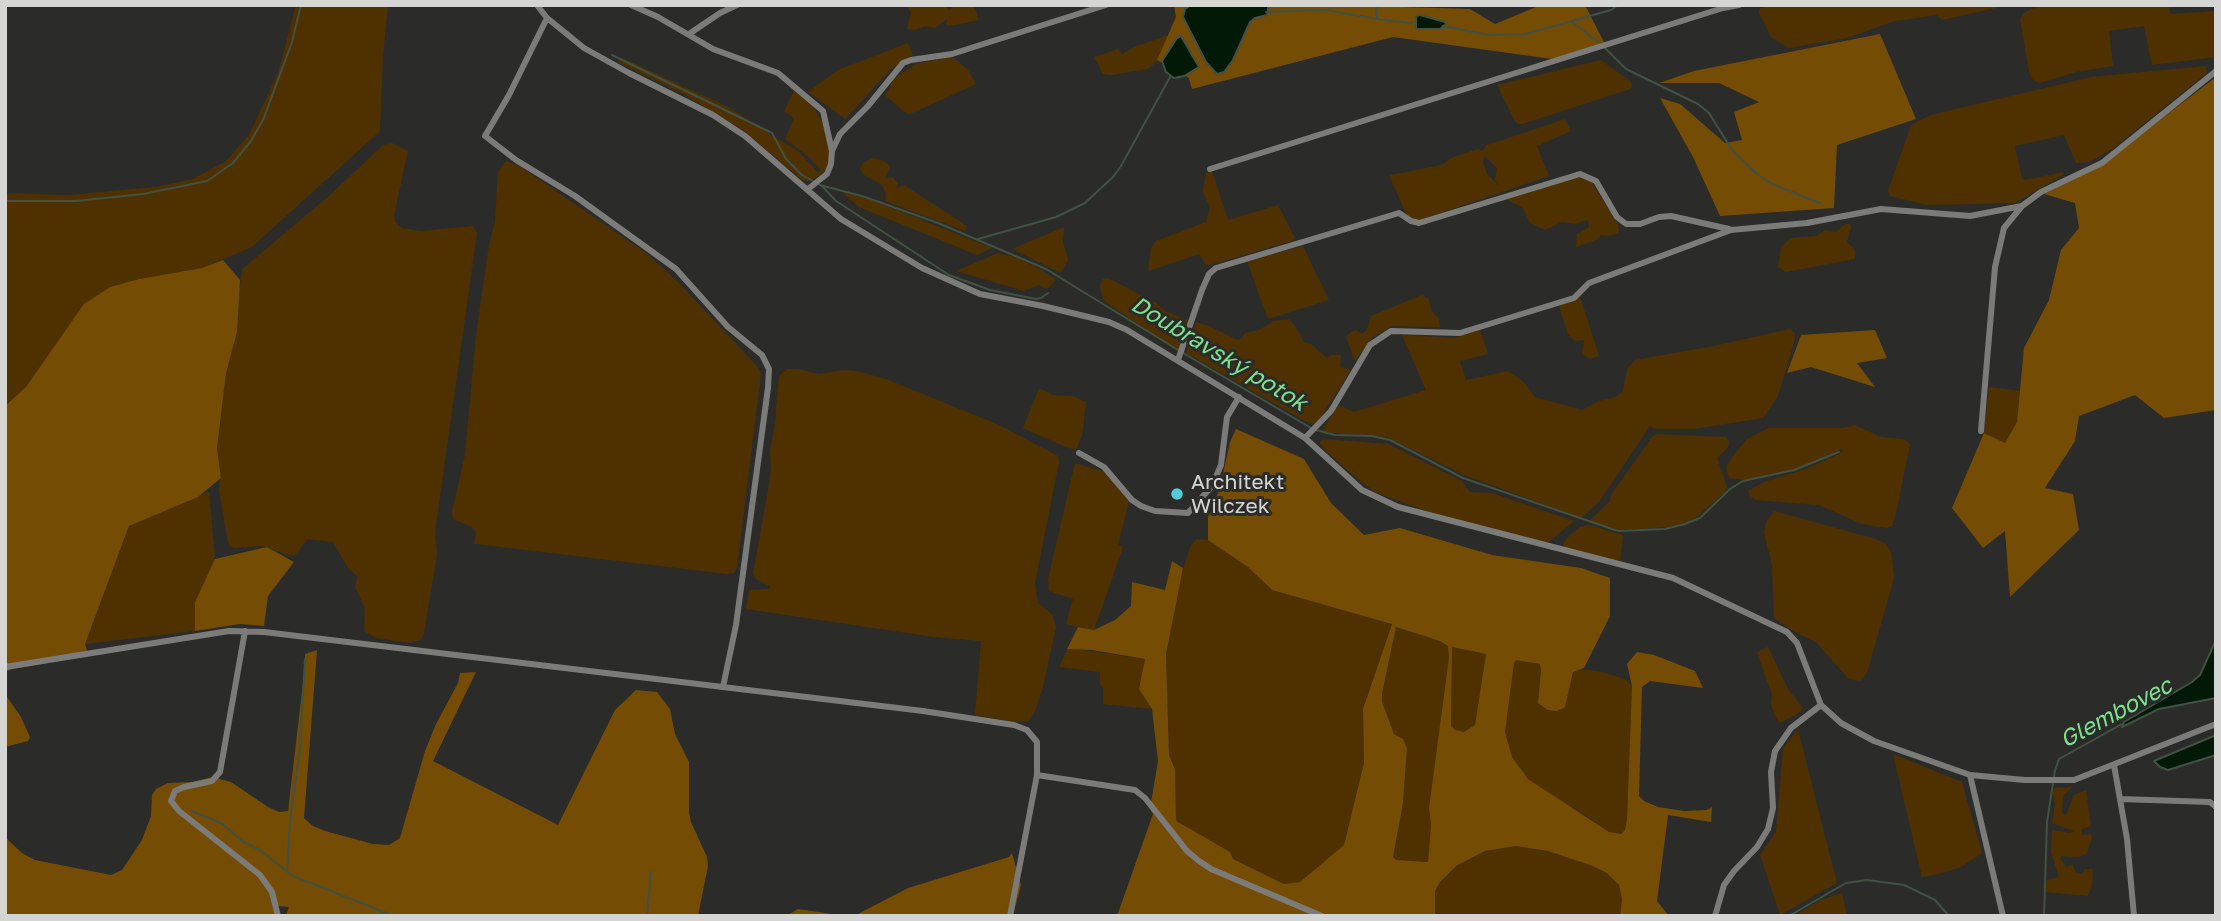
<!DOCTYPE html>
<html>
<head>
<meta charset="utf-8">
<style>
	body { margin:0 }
	#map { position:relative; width:2221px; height:921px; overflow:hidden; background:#2b2c29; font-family:"Golos Text",sans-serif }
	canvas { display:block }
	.frame { position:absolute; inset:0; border:7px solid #d5d5d3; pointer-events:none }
</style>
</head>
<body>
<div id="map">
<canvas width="2221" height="921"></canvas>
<div class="frame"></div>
</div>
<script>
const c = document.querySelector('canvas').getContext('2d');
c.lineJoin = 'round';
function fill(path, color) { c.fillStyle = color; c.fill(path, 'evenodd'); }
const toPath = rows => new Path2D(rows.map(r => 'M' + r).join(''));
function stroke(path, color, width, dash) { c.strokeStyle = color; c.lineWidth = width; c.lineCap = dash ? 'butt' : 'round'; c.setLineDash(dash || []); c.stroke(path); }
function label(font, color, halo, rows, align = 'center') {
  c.font = font + ' "Golos Text",sans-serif'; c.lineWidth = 6; c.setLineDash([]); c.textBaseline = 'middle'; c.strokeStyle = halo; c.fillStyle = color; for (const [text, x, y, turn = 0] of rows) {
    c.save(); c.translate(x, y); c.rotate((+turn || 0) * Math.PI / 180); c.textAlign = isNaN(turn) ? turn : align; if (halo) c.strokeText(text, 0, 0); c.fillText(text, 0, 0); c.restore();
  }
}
const green = toPath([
	[296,5,388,5,383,56,380,131,252,247,202,268,139,279,110,287,85,304,26,387,5,406,5,193,68,195,155,187,193,179,226,161,249,135,278,73],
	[920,5,946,5,948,11,955,5,974,5,979,20,950,26,946,25,947,19,935,28,925,26,915,30,907,29,911,13,908,7],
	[1775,5,2009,5,1942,20,1937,15,1895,21,1847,38,1789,48,1771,37,1759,13,1760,8],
	[2050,5,2168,5,2171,14,2216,11,2216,57,2152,65,2144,26,2109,31,2113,66,2076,72,2040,83,2033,80,2029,72,2020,19,2024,13,2031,9],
	[1169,35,1156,62,1148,69,1112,75,1103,74,1094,57,1118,49,1122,54,1124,53,1134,47],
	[908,43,913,55,891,69,845,119,807,91,811,90,838,70],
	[620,57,728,107,799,152,818,173,821,170,810,158,785,139,794,118,784,111,794,91,812,105,824,125,831,157,826,169,816,178,807,181,802,180,743,130,687,96,618,62,618,58],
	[950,57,954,58,968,70,976,84,910,114,907,114,885,95,890,87,892,80,916,64],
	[1601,60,1631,82,1632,86,1630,89,1523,124,1518,124,1515,121,1497,85],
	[2206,66,2207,73,2111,150,2089,162,2076,163,2064,135,2015,146,2022,179,2025,180,2063,172,2064,174,2015,203,1927,205,1890,196,1888,191,1911,125,1931,115,2091,77],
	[1565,119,1571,131,1537,146,1549,176,1426,218,1418,220,1407,215,1390,178,1390,175,1442,165,1453,157,1478,149,1482,151,1487,145],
	[1485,156,1497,168,1495,180,1499,186,1487,174,1483,162],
	[392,143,408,151,394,215,395,222,402,228,421,231,473,226,477,233,435,532,437,555,424,633,421,640,410,643,376,638,364,631,365,609,355,586,358,577,348,568,333,542,308,539,295,555,291,556,263,546,234,548,230,546,227,539,219,488,221,478,217,449,226,373,237,332,238,302,242,269,329,196,383,145],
	[873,158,882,160,890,166,885,179,893,177,898,184,896,189,904,185,967,226,965,231,885,201,886,194,882,185,864,175,860,169,863,163],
	[506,161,518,165,646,253,676,280,757,366,761,374,737,567,734,573,727,574,476,544,474,543,476,533,472,527,453,519,452,512,465,455,476,335,489,245,495,222,498,172],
	[1212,171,1228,220,1278,205,1295,238,1292,241,1210,265,1206,265,1199,254,1148,271,1151,248,1156,241,1206,222,1210,207,1203,192,1206,173],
	[1580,177,1591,181,1618,224,1619,233,1607,236,1601,235,1596,240,1576,247,1577,234,1589,227,1588,220,1575,224,1562,222,1545,230,1530,223,1523,208,1506,199],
	[842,192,869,199,992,248,977,255,859,207],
	[1845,224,1850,224,1851,227,1847,242,1855,250,1855,259,1786,272,1778,267,1781,247,1791,238,1817,236,1824,230,1836,232],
	[1064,227,1063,242,1068,260,1061,273,1012,249],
	[1303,246,1329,300,1268,319,1247,261],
	[998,253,1018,258,1040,269,1056,280,1047,289,1039,285,1024,291,956,271],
	[1108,278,1156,303,1165,311,1190,321,1180,350,1176,350,1103,300,1100,286,1103,279],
	[1422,295,1429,299,1431,310,1439,319,1440,327,1392,326,1373,337,1355,361,1346,337,1351,332,1356,330,1362,334,1367,330,1371,316],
	[1580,297,1599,356,1590,359,1582,354,1584,340,1575,341,1568,334,1559,306],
	[1289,319,1295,326,1304,342,1311,344,1327,358,1330,355,1341,355,1340,367,1351,370,1317,423,1314,424,1305,421,1186,353,1196,322,1209,326,1238,340,1242,338,1245,333,1259,330,1274,321],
	[1790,329,1795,333,1795,339,1778,396,1763,418,1693,429,1656,429,1650,426,1599,502,1581,518,1464,475,1387,437,1322,432,1338,405,1354,412,1426,390,1402,335,1453,338,1480,330,1488,354,1460,361,1466,380,1508,371,1523,381,1535,397,1582,410,1599,401,1616,397,1623,391,1627,369,1635,360,1714,346],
	[787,369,799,369,819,374,844,370,856,371,886,379,999,425,1058,456,1059,462,1035,583,1038,603,1053,615,1056,627,1043,687,1034,714,1028,721,1015,722,975,715,981,641,934,637,746,609,749,590,768,589,771,587,756,579,753,573,768,491,771,468,770,452,775,423,779,376],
	[1989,387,2020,391,2017,422,2005,443,1984,433],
	[1039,388,1053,395,1073,396,1086,402,1082,436,1076,450,1066,447,1023,428],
	[1855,425,1881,437,1904,439,1910,444,1897,509,1892,526,1886,528,1862,524,1819,505,1756,500,1750,496,1748,491,1764,482,1809,468,1843,452,1842,449,1796,471,1746,480,1729,478,1726,469,1730,460,1747,439,1768,428,1843,428],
	[1656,434,1726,437,1729,442,1728,447,1717,458,1727,487,1724,493,1691,522,1671,527,1618,530,1589,521,1610,501,1611,495,1652,437],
	[1323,439,1388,444,1462,481,1470,492,1492,493,1574,521,1546,544,1449,519,1377,493,1361,482,1323,448,1320,443],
	[1075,463,1106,472,1129,502,1118,544,1123,547,1094,630,1066,624,1073,599,1049,591,1048,579],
	[209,492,215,559,195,602,195,631,85,644,129,526],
	[1774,511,1876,539,1886,544,1891,552,1894,578,1867,673,1860,681,1848,678,1816,642,1793,631,1774,617,1772,565,1764,533,1766,522],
	[1589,525,1623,535,1620,562,1564,548,1563,544,1568,537,1580,527],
	[1197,539,1208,540,1221,548,1248,567,1272,590,1392,623,1363,709,1364,763,1344,845,1300,882,1284,884,1271,878,1233,859,1230,852,1205,839,1176,820,1175,769,1169,755,1166,654,1175,601,1184,566,1191,545],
	[1396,627,1440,641,1448,646,1449,657,1429,808,1431,826,1429,862,1395,860,1393,857,1403,803,1407,748,1403,739,1394,734,1382,702,1382,694],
	[1452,647,1486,654,1475,725,1464,732,1455,730,1451,726],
	[1768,647,1788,689,1803,708,1796,715,1781,722,1778,722,1771,705,1772,695,1757,652],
	[1068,648,1145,659,1139,689,1152,709,1103,704,1103,688,1100,684,1100,672,1059,667],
	[1516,659,1540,664,1541,670,1538,703,1578,669,1598,671,1625,679,1632,686,1627,819,1625,830,1620,834,1609,832,1577,810,1551,797,1528,779,1512,757,1505,732,1514,663],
	[1798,730,1837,883,1780,915,1760,855,1776,832,1783,749,1788,741],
	[1893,754,1962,782,1982,853,1961,867,1943,873,1922,877],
	[2072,787,2063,796,2062,812,2064,815,2067,813,2074,795,2086,790,2091,826,2082,829,2082,835,2091,834,2092,838,2087,853,2079,857,2062,856,2060,858,2066,867,2073,865,2076,873,2082,874,2085,869,2093,869,2092,885,2088,896,2046,892,2047,880,2059,877,2051,852,2052,830,2070,833,2074,831,2052,823,2055,804,2052,792,2054,788],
	[1516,846,1548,851,1590,865,1607,873,1619,885,1622,899,1620,916,1435,916,1435,891,1440,882,1456,866,1485,851],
	[1842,893,1847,916,1794,916,1823,899]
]);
const forest = toPath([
	[1174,5,1336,5,1470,9,1495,24,1541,5,1585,5,1606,46,1552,59,1393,37,1192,89,1189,78,1157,60,1176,17],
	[1880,34,1916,119,1837,145,1834,208,1720,216,1693,157,1660,98,1680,104,1725,143,1742,140,1734,112,1759,102,1719,83,1659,83,1694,71],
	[2216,77,2216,410,2164,418,2135,395,2079,416,2075,441,2045,488,2073,494,2079,530,2010,597,2005,531,1983,548,1952,508,1984,433,2005,443,2017,422,2024,348,2049,300,2061,250,2079,228,2075,203,2044,194,2096,169],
	[223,260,240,280,237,332,226,373,217,448,221,478,198,497,129,526,85,644,89,656,13,669,7,671,5,674,5,406,26,387,84,304,110,287,139,279,202,268],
	[1875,330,1887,358,1857,363,1875,387,1811,367,1787,373,1801,335],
	[1236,429,1304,459,1331,503,1364,535,1400,528,1492,555,1581,568,1610,578,1610,616,1584,668,1573,672,1565,707,1557,711,1548,710,1538,703,1541,670,1540,664,1516,660,1514,663,1505,732,1512,757,1528,779,1609,832,1621,834,1625,830,1627,819,1632,686,1627,664,1637,652,1654,655,1695,671,1703,688,1650,681,1642,687,1639,796,1644,801,1658,807,1684,811,1707,810,1712,807,1711,822,1668,815,1657,901,1669,916,1620,916,1622,899,1619,885,1607,873,1590,865,1548,851,1516,846,1485,851,1456,866,1440,882,1435,891,1435,916,1117,916,1153,814,1150,809,1158,761,1152,709,1139,689,1145,659,1092,650,1067,649,1078,627,1094,630,1115,620,1131,606,1132,582,1165,590,1172,561,1183,568,1166,654,1169,755,1175,769,1176,820,1178,822,1230,852,1233,859,1284,884,1300,882,1344,845,1364,763,1363,709,1392,624,1272,590,1248,567,1208,540,1208,517,1220,488,1230,442],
	[1396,627,1440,641,1448,646,1449,657,1429,808,1431,826,1428,862,1396,860,1393,857,1403,803,1407,748,1403,739,1394,734,1382,702,1382,694],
	[1452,647,1486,654,1475,725,1464,732,1455,730,1451,726],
	[267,547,294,562,268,596,264,626,240,624,195,631,195,602,215,559],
	[317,650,304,818,313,826,325,831,373,844,389,845,400,838,425,751,436,724,458,683,460,673,476,672,433,761,558,825,615,710,636,690,657,692,670,709,675,734,689,762,689,813,691,822,707,857,708,866,698,916,286,916,289,907,276,906,275,916,5,916,5,837,22,853,35,860,111,875,122,870,142,840,151,816,152,795,156,789,168,783,192,782,212,777,231,782,268,807,279,812,288,811,305,666,305,654],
	[5,694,21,717,30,737,28,741,5,747],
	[1012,853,1021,885,1013,916,854,916,908,888,1009,857],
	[798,909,812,911,844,916,786,916]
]);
const water = toPath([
	[1191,5,1268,5,1268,9,1267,15,1255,18,1250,22,1233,60,1224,72,1217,74,1206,62,1183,17,1185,9,1191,5],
	[1420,15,1445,22,1446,24,1440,29,1416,29,1416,16,1420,15],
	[1181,36,1199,67,1184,76,1174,78,1166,72,1162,61,1177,38,1181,36],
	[2216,640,2216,698,2159,709,2122,727,2124,722,2192,682,2200,675,2216,640],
	[2216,735,2216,755,2168,770,2160,767,2154,761,2216,735]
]);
const stream = toPath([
	[1376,5,1377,18],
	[1266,12,1326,10,1384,20,1411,23,1416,21],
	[1572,22,1601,44],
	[1443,26,1489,35,1526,34,1611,10,1618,5],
	[1605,48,1626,69,1698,104,1709,113,1732,150,1757,174,1772,184,1820,203],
	[612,55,772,133,786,159,802,175,820,185,865,197,938,223,1046,269,1178,350],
	[821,185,836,201,949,275,990,290,1036,299,1041,298,1048,293],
	[5,201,76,201,143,194,207,181,233,163,251,141,263,120,292,42,301,5],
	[978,239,1056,217,1085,203,1113,177,1121,166,1170,77],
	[1183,353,1311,428],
	[1316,430,1335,435,1372,436,1390,440,1463,478,1618,531,1665,529,1685,524,1700,518,1730,489,1743,481,1794,470,1839,452],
	[192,811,223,824,242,841,260,850,293,876,394,916],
	[287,871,290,821,300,749,305,659],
	[647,916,651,872],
	[1789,916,1846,883,1867,880,1904,885,1935,900,1949,916],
	[2044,916,2047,822,2055,770,2059,759,2122,724]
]);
const minor = toPath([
	[537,5,547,18,584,48,629,73,713,115,745,136,841,219,922,268,980,294,1043,306,1109,322,1127,330,1305,438,1362,490,1398,507,1673,578,1787,632,1797,643,1821,705,1841,723,1874,741,1970,775,2025,780,2074,780,2216,724],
	[631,5,658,17,713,49,778,73,823,111,832,151,831,164,827,174,808,189],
	[547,18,509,95,485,136,516,160,575,196,676,269,728,327,762,355,769,369,768,388,736,625,723,687],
	[689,34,720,13,737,5],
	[832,151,840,134,868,106,903,63,911,60,952,54,1106,5],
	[1210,169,1723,8,1739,5],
	[1178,360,1202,290,1209,274,1216,268,1399,213,1411,221,1419,223,1580,174,1596,181,1617,217,1626,224,1640,224,1659,217,1671,216,1729,229],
	[1981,431,1995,267,2004,228,2022,206,2041,192,2102,163,2216,71],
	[1305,438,1331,411,1370,345,1391,331,1460,333,1574,298,1589,283,1731,230,1807,223,1881,209,1970,216,2022,206],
	[1079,453,1104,467,1132,500,1141,506,1155,511,1188,513,1212,486,1221,465,1227,417,1239,397],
	[245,631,220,772,212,781,184,787,175,791,171,801,179,811,260,875,272,892,278,916],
	[5,667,229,631,264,632,923,711,1014,725,1027,730,1037,742,1037,775,1135,790,1145,798,1187,851,1199,861,1211,869,1322,916],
	[2114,765,2127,839,2134,916],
	[1970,775,2003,916],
	[2120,799,2210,802,2216,807],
	[1010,916,1037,775],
	[1715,916,1724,885,1734,871,1757,847,1768,829,1773,808,1771,772,1775,751,1791,728,1821,705]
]);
const markers = [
	[1177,494,7,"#52cbd8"]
];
const poiNames = [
	["Architekt",1191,482],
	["Wilczek",1191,506]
];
const waterNames = [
	["Doubravský potok",1219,354,31],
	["Glembovec",2116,713,-28]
];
fill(green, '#4f3100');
fill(forest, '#754c03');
fill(water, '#021907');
stroke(water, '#415144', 2);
stroke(stream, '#415144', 2);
stroke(minor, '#7b7b79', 6);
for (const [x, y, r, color] of markers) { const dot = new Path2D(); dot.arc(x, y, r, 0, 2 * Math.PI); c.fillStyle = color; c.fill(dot); stroke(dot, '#2b2c29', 2.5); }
label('21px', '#d5d5d3', '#2b2c29', poiNames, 'left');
label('italic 23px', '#7ce18f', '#2b2c29', waterNames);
</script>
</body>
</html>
